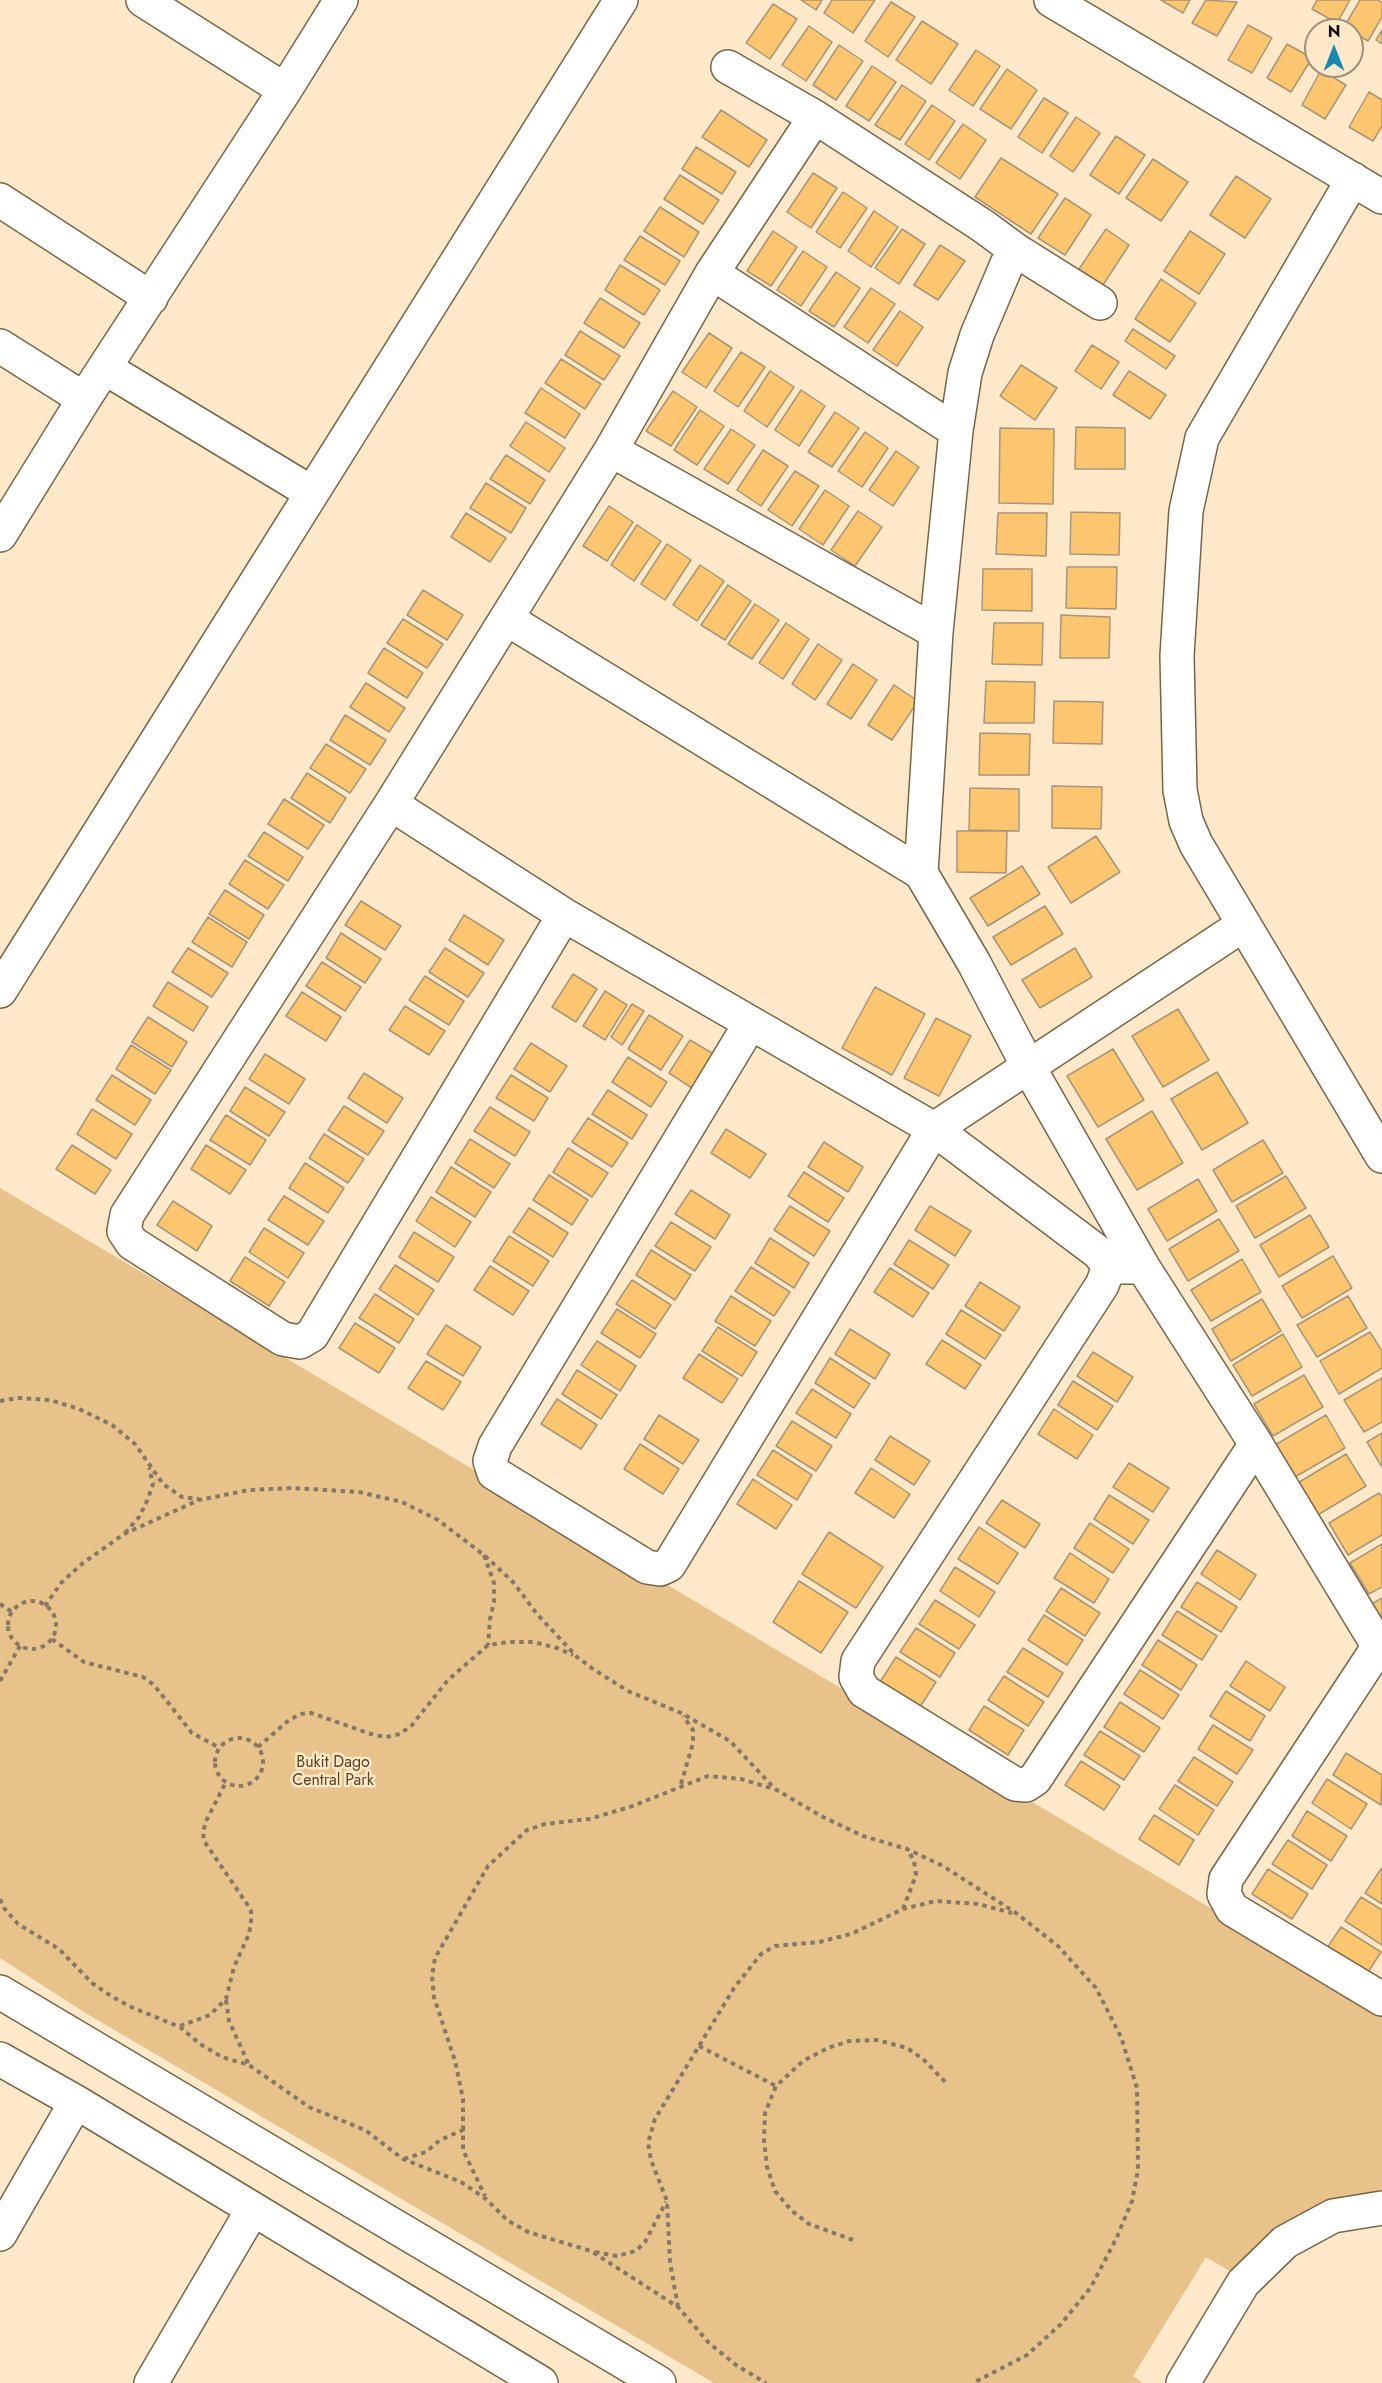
<!DOCTYPE html>
<html>
<head>
<meta charset="utf-8">
<style>
	body { margin:0 }
	#map { position:relative; width:1382px; height:2383px; overflow:hidden; background:#fde8c9; font-family:Jost,sans-serif }
	canvas { display:block }
	.north { position:absolute; left:1304px; top:18px; width:60px; height:60px; box-sizing:border-box; background:#fde8c9; border:2px solid #9f8f79; border-radius:50%; rotate:0deg; font-size:16px; font-weight:700; line-height:24px; text-align:center; color:#110a02 }
	.north::after { content:''; display:block; margin:auto; width:21px; height:27px; background:#1888ae; clip-path:polygon(50% 0,100% 100%,50% 72%,0 100%) }
</style>
</head>
<body>
<div id="map">
<canvas width="1382" height="2383"></canvas>
<div class="north">N</div>
</div>
<script>
const c = document.querySelector('canvas').getContext('2d');
c.lineJoin = 'round';
function fill(path, color) { c.fillStyle = color; c.fill(path, 'evenodd'); }
const toPath = rows => new Path2D(rows.map(r => 'M' + r).join(''));
function stroke(path, color, width, dash) { c.strokeStyle = color; c.lineWidth = width; c.lineCap = dash ? 'butt' : 'round'; c.setLineDash(dash || []); c.stroke(path); }
function label(font, color, halo, rows, align = 'center') {
  c.font = font + ' Jost,sans-serif'; c.lineWidth = 5; c.setLineDash([]); c.textBaseline = 'middle'; c.strokeStyle = halo; c.fillStyle = color; for (const [text, x, y, turn = 0] of rows) {
    c.save(); c.translate(x, y); c.rotate((+turn || 0) * Math.PI / 180); c.textAlign = isNaN(turn) ? turn : align; if (halo) c.strokeText(text, 0, 0); c.fillText(text, 0, 0); c.restore();
  }
}
const green = toPath([
	[0,1188,1382,2010,1382,2193,1233,2273,1206,2257,1133,2376,1143,2383,714,2383,84,2012,0,1958]
]);
const building = toPath([
	[801,0,822,0,816,10,801,0],
	[832,0,875,0,853,33,824,13,832,0],
	[1161,0,1190,0,1183,13,1161,0],
	[1206,0,1237,2,1217,36,1192,23,1206,0],
	[1317,0,1350,0,1337,23,1312,9,1317,0],
	[1360,0,1378,0,1382,3,1382,17,1368,41,1344,27,1360,0],
	[891,2,915,17,888,57,865,41,891,2],
	[773,4,797,19,770,59,746,43,773,4],
	[922,21,958,44,931,84,896,60,922,21],
	[1248,25,1272,38,1252,73,1228,60,1248,25],
	[809,26,832,42,806,81,782,65,809,26],
	[1382,30,1382,44,1376,40,1382,30],
	[1287,44,1312,58,1291,92,1267,78,1287,44],
	[839,45,863,61,836,100,813,85,839,45],
	[976,50,1000,66,973,106,949,90,976,50],
	[872,66,896,82,869,121,846,106,872,66],
	[1007,69,1037,90,1011,129,980,109,1007,69],
	[1321,70,1346,85,1325,119,1302,105,1321,70],
	[902,85,926,101,900,140,875,125,902,85],
	[1369,92,1382,100,1382,126,1373,141,1349,127,1369,92],
	[1044,98,1068,113,1042,153,1018,137,1044,98],
	[932,105,955,121,929,160,905,144,932,105],
	[721,110,767,140,749,167,702,137,721,110],
	[1076,117,1100,133,1073,172,1050,156,1076,117],
	[963,124,986,140,960,179,936,163,963,124],
	[1116,136,1145,155,1119,194,1090,175,1116,136],
	[696,147,736,172,722,194,682,169,696,147],
	[1001,158,1058,194,1031,234,975,197,1001,158],
	[1153,159,1188,182,1161,221,1126,198,1153,159],
	[813,173,837,188,811,228,787,212,813,173],
	[680,175,719,200,703,224,664,199,680,175],
	[1236,176,1271,199,1245,238,1210,215,1236,176],
	[843,192,867,208,840,248,816,232,843,192],
	[1065,198,1091,215,1065,255,1038,238,1065,198],
	[660,207,699,232,684,257,644,231,660,207],
	[874,211,898,227,871,267,848,251,874,211],
	[902,229,925,244,899,284,875,268,902,229],
	[1106,229,1129,245,1103,285,1079,269,1106,229],
	[773,231,797,247,771,286,747,271,773,231],
	[1190,231,1225,254,1199,294,1164,271,1190,231],
	[640,236,680,261,665,285,624,260,640,236],
	[940,245,965,261,938,300,914,285,940,245],
	[803,251,827,267,801,306,777,290,803,251],
	[620,265,660,290,644,315,605,290,620,265],
	[836,272,860,288,834,327,809,311,836,272],
	[1161,279,1196,303,1170,342,1135,319,1161,279],
	[871,288,895,304,868,343,844,327,871,288],
	[600,298,640,323,624,348,584,323,600,298],
	[900,311,923,327,897,366,873,350,900,311],
	[1133,329,1175,356,1166,369,1125,341,1133,329],
	[580,331,620,356,604,380,565,355,580,331],
	[709,333,732,348,706,388,682,372,709,333],
	[1092,345,1119,362,1101,389,1075,371,1092,345],
	[741,352,765,367,738,407,714,391,741,352],
	[561,359,601,384,585,409,545,383,561,359],
	[1021,365,1057,388,1035,420,1000,396,1021,365],
	[770,371,794,387,767,427,744,411,770,371],
	[1129,371,1166,395,1150,419,1113,395,1129,371],
	[541,388,580,414,565,438,525,413,541,388],
	[801,390,825,406,799,446,775,430,801,390],
	[673,391,697,407,671,446,646,431,673,391],
	[700,410,724,426,697,465,674,450,700,410],
	[835,412,859,428,832,467,808,452,835,412],
	[526,422,565,448,549,472,510,446,526,422],
	[1076,427,1125,428,1125,469,1075,469,1076,427],
	[1000,428,1054,429,1053,504,999,503,1000,428],
	[731,429,755,445,728,484,704,469,731,429],
	[865,432,888,448,862,487,838,471,865,432],
	[763,450,788,466,761,506,737,490,763,450],
	[896,451,919,467,893,506,869,490,896,451],
	[506,455,545,480,530,504,490,479,506,455],
	[795,471,819,486,792,526,768,510,795,471],
	[486,483,526,508,511,533,470,508,486,483],
	[825,490,849,506,823,545,799,529,825,490],
	[609,506,633,522,607,561,583,546,609,506],
	[858,511,882,527,855,566,831,550,858,511],
	[1071,512,1120,513,1119,555,1070,554,1071,512],
	[466,513,506,538,490,562,451,537,466,513],
	[998,513,1047,513,1046,556,996,554,998,513],
	[637,525,661,541,634,581,611,565,637,525],
	[667,544,691,560,665,600,641,584,667,544],
	[700,565,724,581,697,621,673,605,700,565],
	[1067,567,1117,567,1116,609,1066,608,1067,567],
	[983,569,1032,569,1032,611,982,610,983,569],
	[728,585,751,601,725,640,701,625,728,585],
	[423,590,463,615,447,640,407,615,423,590],
	[755,604,779,620,752,659,728,644,755,604],
	[1061,615,1110,617,1109,658,1060,658,1061,615],
	[403,619,443,644,427,668,387,643,403,619],
	[786,623,809,639,783,679,759,663,786,623],
	[994,623,1043,623,1042,665,992,664,994,623],
	[818,644,842,660,815,700,792,684,818,644],
	[384,648,423,673,407,698,368,673,384,648],
	[853,664,877,680,851,719,827,704,853,664],
	[986,681,1035,682,1034,723,984,723,986,681],
	[366,683,405,708,389,732,350,707,366,683],
	[894,685,918,701,892,740,868,725,894,685],
	[1054,701,1103,702,1102,744,1053,743,1054,701],
	[345,715,386,740,370,765,330,740,345,715],
	[980,733,1030,734,1029,775,979,775,980,733],
	[326,744,366,769,350,793,310,768,326,744],
	[307,773,346,798,330,823,291,798,307,773],
	[1052,786,1102,787,1101,829,1052,828,1052,786],
	[970,788,1019,789,1019,831,969,830,970,788],
	[284,799,324,825,308,849,268,824,284,799],
	[957,831,1007,831,1006,873,957,872,957,831],
	[264,832,303,857,288,881,248,856,264,832],
	[1096,836,1120,872,1071,903,1048,867,1096,836],
	[245,860,284,885,268,909,229,884,245,860],
	[1022,866,1040,894,988,926,970,898,1022,866],
	[225,890,264,915,249,939,209,914,225,890],
	[361,901,401,926,385,950,345,925,361,901],
	[1045,906,1063,934,1011,965,993,937,1045,906],
	[464,915,504,940,488,965,449,940,464,915],
	[208,917,247,942,232,967,192,942,208,917],
	[341,933,381,959,365,983,326,958,341,933],
	[188,948,228,973,212,997,172,972,188,948],
	[445,948,484,973,468,997,429,972,445,948],
	[1075,948,1092,977,1040,1008,1022,980,1075,948],
	[322,962,361,987,345,1011,306,986,322,962],
	[573,974,597,989,576,1022,552,1007,573,974],
	[425,976,464,1001,449,1025,409,1000,425,976],
	[168,982,208,1007,193,1031,153,1006,168,982],
	[875,987,925,1014,892,1075,842,1048,875,987],
	[605,991,627,1005,605,1040,583,1026,605,991],
	[302,992,341,1017,326,1041,286,1016,302,992],
	[632,1004,644,1011,622,1045,611,1037,632,1004],
	[405,1006,445,1031,429,1055,389,1030,405,1006],
	[1178,1009,1209,1060,1163,1087,1132,1036,1178,1009],
	[649,1015,683,1036,661,1070,628,1049,649,1015],
	[148,1017,187,1042,172,1067,132,1042,148,1017],
	[936,1018,971,1036,939,1096,904,1078,936,1018],
	[690,1040,717,1056,695,1090,669,1073,690,1040],
	[531,1043,567,1066,550,1092,514,1069,531,1043],
	[131,1045,171,1070,155,1094,116,1069,131,1045],
	[1113,1049,1144,1100,1098,1127,1067,1076,1113,1049],
	[265,1054,305,1079,289,1104,249,1079,265,1054],
	[628,1057,667,1082,651,1107,612,1082,628,1057],
	[1217,1072,1248,1123,1202,1150,1171,1099,1217,1072],
	[364,1073,403,1098,387,1123,348,1098,364,1073],
	[112,1075,151,1100,135,1125,96,1100,112,1075],
	[511,1075,548,1098,534,1121,496,1098,511,1075],
	[245,1087,285,1112,269,1136,230,1111,245,1087],
	[608,1090,647,1115,632,1139,592,1114,608,1090],
	[344,1106,384,1131,368,1155,328,1130,344,1106],
	[490,1107,530,1132,515,1156,474,1131,490,1107],
	[92,1109,132,1134,116,1159,77,1134,92,1109],
	[1152,1111,1183,1163,1137,1190,1106,1139,1152,1111],
	[226,1115,266,1140,250,1165,210,1140,226,1115],
	[588,1118,628,1143,612,1167,572,1142,588,1118],
	[726,1129,766,1154,750,1178,711,1153,726,1129],
	[324,1134,364,1159,348,1183,309,1158,324,1134],
	[470,1139,510,1164,494,1188,455,1163,470,1139],
	[1263,1140,1283,1173,1232,1202,1213,1170,1263,1140],
	[824,1142,863,1167,848,1192,808,1167,824,1142],
	[72,1145,111,1170,95,1194,56,1169,72,1145],
	[206,1145,246,1170,230,1194,191,1169,206,1145],
	[568,1148,608,1173,592,1197,553,1172,568,1148],
	[305,1163,344,1188,328,1213,289,1188,305,1163],
	[451,1167,491,1192,475,1217,436,1192,451,1167],
	[804,1172,844,1198,828,1222,788,1196,804,1172],
	[549,1175,588,1200,572,1225,533,1200,549,1175],
	[1286,1176,1306,1208,1255,1238,1236,1206,1286,1176],
	[1198,1179,1217,1211,1167,1241,1148,1209,1198,1179],
	[691,1190,730,1215,715,1239,675,1214,691,1190],
	[284,1196,324,1221,308,1245,268,1220,284,1196],
	[431,1197,471,1222,455,1247,416,1221,431,1197],
	[173,1201,212,1226,197,1251,157,1225,173,1201],
	[790,1206,830,1231,814,1256,774,1230,790,1206],
	[930,1206,971,1231,955,1256,915,1230,930,1206],
	[529,1208,568,1233,553,1257,513,1232,529,1208],
	[1310,1215,1329,1247,1279,1277,1260,1245,1310,1215],
	[1219,1219,1239,1251,1188,1281,1169,1249,1219,1219],
	[671,1222,711,1247,695,1271,655,1246,671,1222],
	[264,1228,304,1253,288,1278,249,1252,264,1228],
	[414,1232,454,1257,438,1282,399,1257,414,1232],
	[509,1236,549,1261,533,1286,493,1261,509,1236],
	[770,1238,809,1263,794,1288,755,1263,770,1238],
	[909,1240,949,1265,933,1289,894,1264,909,1240],
	[651,1250,691,1275,675,1300,636,1275,651,1250],
	[1333,1256,1352,1288,1302,1318,1282,1286,1333,1256],
	[245,1257,285,1282,269,1306,230,1281,245,1257],
	[1242,1259,1261,1292,1211,1321,1191,1290,1242,1259],
	[395,1265,434,1290,418,1315,379,1289,395,1265],
	[490,1266,529,1291,513,1315,474,1290,490,1266],
	[751,1267,790,1292,774,1316,735,1291,751,1267],
	[890,1268,929,1293,913,1317,874,1292,890,1268],
	[632,1280,671,1305,655,1329,616,1304,632,1280],
	[980,1282,1020,1307,1004,1331,965,1306,980,1282],
	[375,1294,414,1319,399,1343,359,1318,375,1294],
	[731,1296,771,1321,755,1346,715,1321,731,1296],
	[1348,1296,1367,1328,1317,1357,1297,1325,1348,1296],
	[1262,1299,1281,1331,1231,1361,1212,1329,1262,1299],
	[617,1309,656,1334,640,1358,601,1333,617,1309],
	[961,1310,1001,1335,985,1359,946,1334,961,1310],
	[355,1323,395,1348,379,1373,339,1348,355,1323],
	[446,1325,481,1347,463,1376,427,1354,446,1325],
	[718,1327,757,1352,742,1376,702,1351,718,1327],
	[850,1329,890,1354,875,1379,835,1354,850,1329],
	[1370,1332,1382,1351,1382,1368,1339,1394,1320,1361,1370,1332],
	[1283,1334,1302,1367,1252,1396,1233,1365,1283,1334],
	[942,1340,981,1365,965,1389,926,1364,942,1340],
	[597,1341,636,1366,620,1391,581,1365,597,1341],
	[1093,1352,1133,1377,1117,1402,1077,1376,1093,1352],
	[699,1354,738,1379,722,1403,683,1378,699,1354],
	[830,1358,870,1384,854,1408,815,1383,830,1358],
	[426,1361,461,1382,443,1410,408,1388,426,1361],
	[577,1370,617,1395,601,1419,562,1394,577,1370],
	[1304,1375,1323,1407,1273,1436,1254,1404,1304,1375],
	[1382,1378,1382,1422,1364,1432,1344,1400,1382,1378],
	[1073,1381,1113,1406,1097,1430,1058,1405,1073,1381],
	[812,1389,851,1414,836,1438,796,1413,812,1389],
	[557,1399,597,1425,581,1449,541,1424,557,1399],
	[1054,1409,1093,1435,1077,1459,1038,1434,1054,1409],
	[659,1415,699,1440,683,1464,644,1439,659,1415],
	[1326,1415,1345,1448,1295,1477,1275,1445,1326,1415],
	[792,1421,832,1446,816,1471,776,1446,792,1421],
	[1382,1433,1382,1467,1367,1442,1382,1433],
	[890,1436,930,1461,914,1485,875,1460,890,1436],
	[640,1444,679,1469,663,1494,624,1469,640,1444],
	[773,1450,812,1475,797,1500,757,1475,773,1450],
	[1346,1454,1366,1486,1316,1516,1296,1484,1346,1454],
	[1129,1463,1169,1488,1153,1512,1113,1487,1129,1463],
	[871,1468,910,1494,894,1518,855,1493,871,1468],
	[753,1479,792,1505,776,1529,737,1504,753,1479],
	[1379,1493,1382,1497,1382,1535,1348,1555,1329,1523,1379,1493],
	[1109,1495,1149,1520,1133,1544,1094,1519,1109,1495],
	[1002,1500,1040,1524,1025,1548,986,1523,1002,1500],
	[1090,1523,1129,1549,1113,1573,1074,1548,1090,1523],
	[979,1527,1018,1553,998,1584,958,1559,979,1527],
	[829,1532,883,1567,856,1608,802,1574,829,1532],
	[1382,1544,1382,1587,1369,1594,1350,1563,1382,1544],
	[1217,1550,1256,1575,1240,1600,1201,1574,1217,1550],
	[1070,1553,1109,1579,1094,1603,1054,1578,1070,1553],
	[955,1567,995,1592,979,1617,940,1591,955,1567],
	[799,1581,848,1612,821,1653,773,1622,799,1581],
	[1197,1582,1237,1607,1221,1632,1181,1607,1197,1582],
	[1061,1588,1100,1613,1085,1636,1046,1611,1061,1588],
	[1382,1598,1382,1619,1372,1604,1382,1598],
	[935,1600,975,1625,959,1649,919,1624,935,1600],
	[1177,1611,1217,1636,1202,1660,1162,1635,1177,1611],
	[1044,1615,1083,1640,1067,1665,1028,1640,1044,1615],
	[916,1628,955,1653,940,1677,900,1652,916,1628],
	[1158,1640,1197,1665,1181,1690,1142,1665,1158,1640],
	[1023,1648,1063,1673,1048,1697,1007,1672,1023,1648],
	[896,1657,936,1682,920,1707,880,1682,896,1657],
	[1246,1661,1285,1687,1270,1711,1230,1686,1246,1661],
	[1140,1670,1179,1695,1163,1719,1124,1694,1140,1670],
	[1004,1676,1044,1702,1028,1726,988,1700,1004,1676],
	[1226,1691,1265,1716,1250,1741,1210,1716,1226,1691],
	[1120,1702,1160,1728,1144,1752,1104,1727,1120,1702],
	[984,1706,1024,1730,1008,1755,969,1730,984,1706],
	[1213,1725,1253,1750,1237,1774,1198,1749,1213,1725],
	[1100,1731,1140,1756,1124,1780,1084,1755,1100,1731],
	[1346,1753,1382,1775,1381,1805,1333,1775,1346,1753],
	[1194,1757,1233,1782,1217,1806,1178,1781,1194,1757],
	[1081,1761,1120,1786,1104,1810,1065,1785,1081,1761],
	[1327,1779,1367,1804,1351,1829,1312,1803,1327,1779],
	[1175,1785,1214,1810,1198,1835,1159,1809,1175,1785],
	[1307,1811,1347,1836,1331,1861,1292,1836,1307,1811],
	[1154,1815,1194,1840,1179,1865,1139,1839,1154,1815],
	[1288,1840,1327,1865,1312,1889,1272,1864,1288,1840],
	[1268,1869,1308,1894,1292,1919,1252,1894,1268,1869],
	[1381,1869,1382,1869,1382,1904,1365,1893,1381,1869],
	[1361,1897,1382,1910,1382,1945,1345,1921,1361,1897],
	[1341,1927,1381,1952,1365,1977,1325,1951,1341,1927]
]);
const path = toPath([
	[0,1401,18,1398,50,1400,79,1409,112,1425,135,1444,163,1484,182,1497,199,1499],
	[125,1533,139,1517,147,1501,153,1484,149,1468],
	[484,1555,494,1583,494,1602,490,1619,488,1645],
	'8 1625a24 24 0 1 1 48 0a24 24 0 1 1-48 0Z',
	[0,1604,12,1612],
	[45,1606,61,1583,83,1563,124,1534,199,1500,249,1490,292,1488,359,1492,402,1502,438,1520,484,1555,513,1582,537,1614,577,1657,593,1669,628,1691,681,1713,730,1741,775,1789,821,1816,863,1836,907,1849,943,1866,1016,1913,1058,1946,1096,1988,1121,2037,1137,2088,1138,2170,1132,2201,1117,2237,1091,2287,1061,2324,1027,2355,973,2383],
	[52,1639,84,1662,143,1677,154,1685,192,1733,220,1748],
	[0,1681,20,1646],
	'215 1762a24 24 0 1 1 48 0a24 24 0 1 1-48 0Z',
	[258,1747,289,1720,301,1714,311,1713,374,1735,386,1737,400,1734,412,1725,448,1680,488,1645,509,1642,534,1642,557,1648,573,1655],
	[681,1784,693,1743,693,1730,683,1716],
	[0,1899,4,1908,18,1924,59,1949,92,1983,111,1996,131,2007,180,2027,200,2044,222,2057,249,2065,309,2107,365,2130,403,2159,461,2182,486,2199,507,2220,528,2232,591,2251,678,2307,709,2343,736,2365,766,2383],
	[903,1909,916,1875,914,1861,907,1849],
	[226,2000,229,2021,249,2065],
	[180,2026,210,2015,226,1999,234,1967,249,1934,251,1922,251,1911,247,1904,204,1841,203,1832,206,1821,226,1782],
	[699,2046,776,2086],
	[463,2130,463,2099,455,2061,434,1997,432,1976,435,1958,488,1866,527,1830,545,1824,589,1819,630,1807,708,1776,741,1779,774,1789],
	[404,2159,426,2152,440,2140,463,2130,463,2150,485,2196],
	[853,2240,809,2224,792,2211,775,2191,767,2167,764,2140,765,2113,776,2086,803,2061,828,2048,849,2041,877,2040,907,2048,923,2059,946,2083],
	[595,2252,617,2256,636,2251,645,2242,666,2202],
	[678,2307,670,2262,667,2201,651,2160,648,2143,655,2119,734,1988,761,1954,775,1946,819,1942,851,1934,903,1909,936,1901,978,1904,1012,1913]
]);
const minor = toPath([
	[143,0,285,90],
	[1051,0,1382,197],
	[728,67,815,117,983,226,1017,251,1007,264,977,335,965,373,956,431,936,632,921,873,974,963,1028,1066,1143,1267,1256,1444,1382,1652],
	[1353,179,1202,438,1186,511,1177,656,1180,790,1186,821,1196,844,1382,1156],
	[0,200,151,298],
	[1017,251,1100,303],
	[712,273,956,431],
	[0,346,84,399],
	[105,368,312,493],
	[611,450,936,632],
	[0,535,84,399,285,90,341,0],
	[507,619,921,873],
	[391,804,564,915,934,1129,1099,1253,1109,1267,1132,1267],
	[564,915,312,1335,300,1342,283,1339,132,1243,124,1231,127,1215,391,804,611,450,712,273,815,117],
	[0,991,621,0],
	[750,1024,495,1446,490,1461,494,1473,647,1567,660,1569,669,1565,934,1129,1243,925],
	[1109,1267,1102,1285,858,1661,856,1677,864,1691,1015,1784,1026,1785,1035,1779,1256,1444],
	[1379,1646,1226,1879,1224,1894,1232,1909,1382,1999],
	[0,1992,659,2383],
	[0,2059,76,2102,541,2383],
	[0,2234,76,2102],
	[151,2383,253,2209],
	[1183,2383,1243,2283,1285,2242,1333,2216,1382,2208]
]);
const parkNames = [
	["Bukit Dago",333,1763],
	["Central Park",333,1781]
];
fill(green, '#e7c28a');
fill(building, '#fcc56f');
stroke(building, '#a99578', 1.5);
stroke(minor, '#78664a', 36);
stroke(path, '#867864', 4, [4.5, 4.5]);
stroke(minor, '#fff', 33);
label('16px', '#59431f', '#fde8c9', parkNames);
</script>
</body>
</html>
